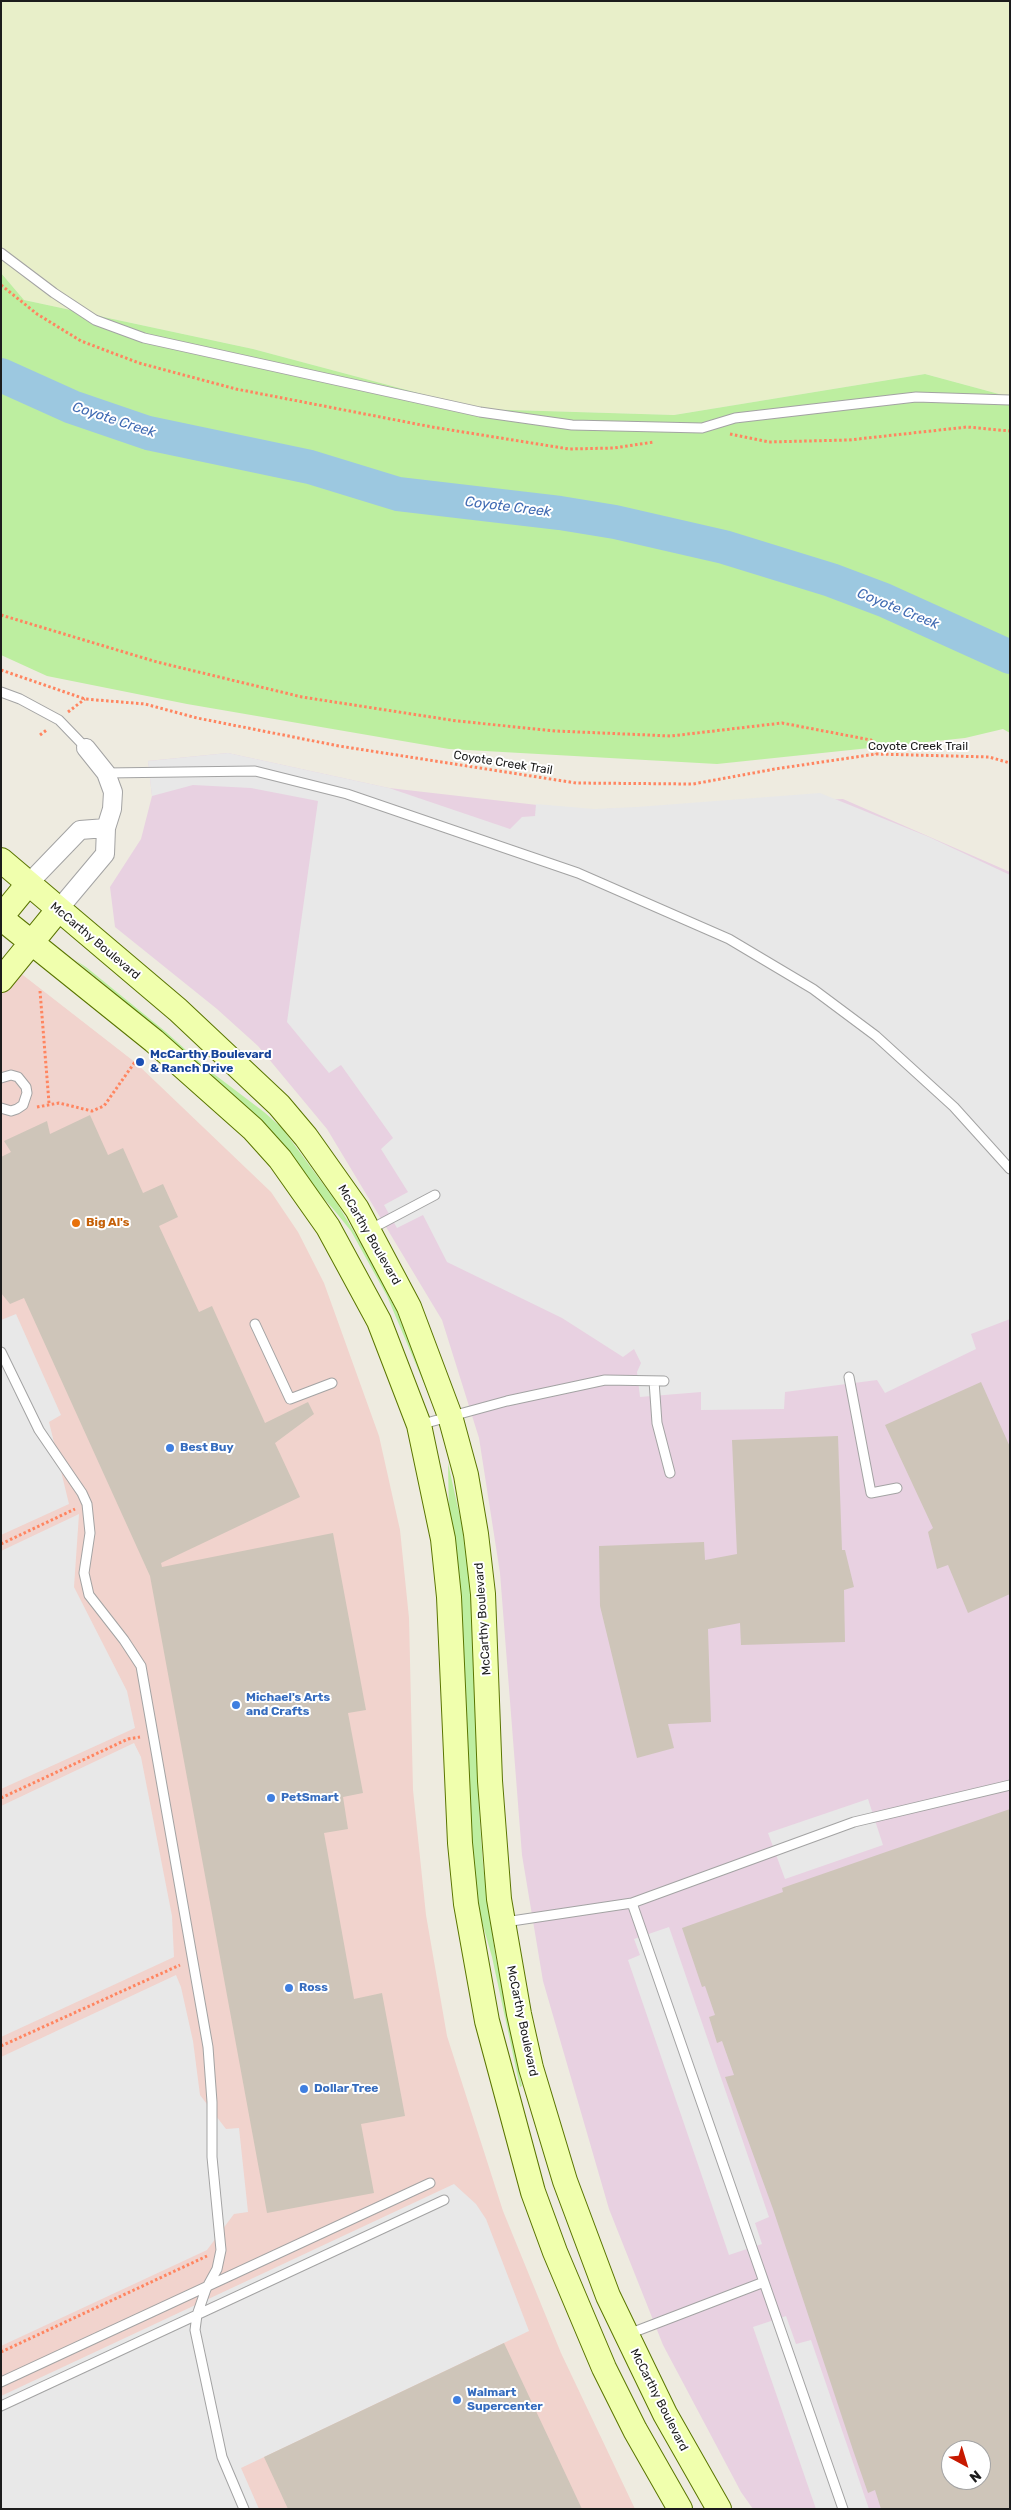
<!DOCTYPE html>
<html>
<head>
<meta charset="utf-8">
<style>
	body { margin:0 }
	#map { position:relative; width:1011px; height:2510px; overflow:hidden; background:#eeebe0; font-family:Rubik,sans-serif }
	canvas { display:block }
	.frame { position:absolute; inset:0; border:2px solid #1c1c1c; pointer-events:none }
	.north { position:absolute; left:941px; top:2440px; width:50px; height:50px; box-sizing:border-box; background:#fff; border:1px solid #a4a4a4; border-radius:50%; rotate:141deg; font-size:14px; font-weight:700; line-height:20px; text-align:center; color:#1c1c1c }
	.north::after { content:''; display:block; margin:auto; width:18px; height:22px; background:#c71900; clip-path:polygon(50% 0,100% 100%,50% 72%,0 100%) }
</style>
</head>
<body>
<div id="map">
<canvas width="1011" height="2510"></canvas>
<div class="frame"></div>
<div class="north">N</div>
</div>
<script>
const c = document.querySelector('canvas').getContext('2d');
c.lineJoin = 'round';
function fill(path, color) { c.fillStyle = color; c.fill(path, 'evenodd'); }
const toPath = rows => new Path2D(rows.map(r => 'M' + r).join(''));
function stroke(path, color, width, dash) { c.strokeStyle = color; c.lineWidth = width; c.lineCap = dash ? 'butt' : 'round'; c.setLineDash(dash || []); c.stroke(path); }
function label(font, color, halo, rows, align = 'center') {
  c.font = font + ' Rubik,sans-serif'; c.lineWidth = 4; c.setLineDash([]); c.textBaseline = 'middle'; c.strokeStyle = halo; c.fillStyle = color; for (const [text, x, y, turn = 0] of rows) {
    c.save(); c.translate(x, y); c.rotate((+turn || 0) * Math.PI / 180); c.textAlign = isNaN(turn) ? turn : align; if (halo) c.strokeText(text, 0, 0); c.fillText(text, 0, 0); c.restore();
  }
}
const commercial = toPath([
	[1,958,136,1063,271,1192,298,1232,324,1283,379,1436,400,1530,409,1618,413,1790,426,1915,447,2036,503,2211,561,2353,635,2509,1,2509]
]);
const industrial = toPath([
	[228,753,389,788,581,810,843,799,1010,872,1010,2509,753,2509,741,2492,663,2345,609,2209,543,1981,522,1855,500,1573,479,1438,442,1320,327,1129,258,1046,217,1009,115,927,110,887,141,839,152,796,148,761],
	[951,2450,981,2450,981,2480,951,2480]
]);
const farmland = toPath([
	[1,1,1010,1,1010,397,925,374,674,415,478,409,253,349,24,300,1,273]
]);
const grass = toPath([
	[1,273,24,300,253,349,478,409,674,415,925,374,1010,397,1010,733,1003,729,965,738,717,764,449,749,187,704,47,676,1,655],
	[75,960,86,967,166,1032,206,1068,264,1112,282,1128,337,1203,370,1259,398,1314,428,1390,428,1393,387,1296,351,1231,334,1210,243,1108,183,1050],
	[448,1463,462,1526,471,1590,479,1809,483,1865,495,1953,522,2086,520,2087,492,1957,474,1894,449,1517]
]);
const parking = toPath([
	[228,753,389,788,510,829,522,817,535,816,536,804,594,809,637,807,820,793,929,837,1010,875,1010,1319,971,1334,976,1349,885,1393,877,1380,785,1392,784,1409,701,1410,701,1392,640,1397,637,1372,641,1363,634,1349,623,1357,562,1318,447,1262,423,1215,397,1228,384,1205,408,1192,381,1149,393,1138,341,1065,329,1073,287,1022,318,801,251,788,193,785,152,796,148,761],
	[16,1314,61,1415,49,1422,69,1504,1,1535,1,1320],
	[79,1514,74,1587,127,1691,135,1728,1,1789,1,1551],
	[134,1743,141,1757,172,1916,174,1957,1,2037,1,1806],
	[868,1799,883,1845,785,1879,768,1833],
	[669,1927,769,2217,755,2223,762,2244,729,2255,628,1960,640,1955,634,1939],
	[176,1975,181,1987,193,2041,200,2095,226,2129,239,2128,248,2212,234,2214,207,2250,1,2346,1,2057],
	[454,2184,476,2204,486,2219,529,2331,241,2468,259,2509,1,2509,1,2396],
	[786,2316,796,2344,811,2340,869,2509,816,2509,753,2327]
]);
const river = toPath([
	[1,375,72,407,148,433,310,467,398,494,560,513,615,522,724,547,831,580,884,600,1010,657]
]);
const building = toPath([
	[90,1115,108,1155,123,1148,143,1193,163,1184,178,1217,159,1226,199,1312,212,1306,265,1423,308,1402,314,1414,275,1443,300,1497,161,1563,162,1567,333,1533,366,1710,348,1713,363,1793,343,1797,348,1829,324,1833,354,1999,382,1993,405,2116,361,2124,374,2193,267,2213,150,1576,24,1298,10,1304,1,1293,1,1157,11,1152,4,1141,47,1121,50,1134],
	[981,1382,1010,1447,1010,1594,968,1613,948,1565,937,1569,928,1532,933,1528,885,1425],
	[838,1436,842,1550,845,1550,854,1587,844,1590,845,1642,741,1645,740,1623,708,1629,711,1722,668,1724,674,1748,637,1758,600,1606,599,1546,704,1542,705,1560,737,1554,732,1440],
	[1010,1809,1010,2509,881,2509,875,2490,868,2493,853,2450,773,2209,725,2077,734,2075,722,2041,717,2043,709,2017,715,2015,705,1986,702,1987,682,1928,783,1892,782,1888],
	[951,2450,981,2450,981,2480,951,2480],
	[504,2343,582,2509,288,2509,264,2457]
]);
const path = toPath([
	[1,285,37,314,81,341,139,363,236,389,432,427,569,449,614,448,654,442],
	[730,434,769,442,849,440,967,427,1010,431],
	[1,615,157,662,302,697,457,721,556,731,671,736,782,723,871,740,876,754],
	[1,670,85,699,145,704,197,718,339,746,576,783,693,784,775,769,876,754,989,757,1010,763],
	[68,712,85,699],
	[40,735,48,729],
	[40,991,49,1103],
	[37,1107,59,1103,92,1111,104,1106,137,1059],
	[1,1544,75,1509],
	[1,1798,128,1739,140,1737],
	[1,2046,180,1965],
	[1,2352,207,2256]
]);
const lane = toPath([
	[1,253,54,293,95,320,144,338,480,412,572,425,702,428,735,418,916,397,1010,400],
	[1,692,20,699,59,720,86,748],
	[106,773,255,771,347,794,578,873,729,939,813,989,876,1036,954,1107,1010,1169],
	[1,1078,11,1075,18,1077,26,1087,27,1093,23,1105,17,1109,11,1111,1,1108],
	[369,1230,435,1195],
	[255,1324,290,1399,332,1383],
	[1,1352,39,1430,82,1493,87,1504,90,1533,84,1573,89,1595,124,1640,141,1666,208,2047,212,2102,212,2157,221,2250,217,2269,206,2289,197,2315,195,2330,222,2457,244,2509],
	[849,1377,871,1493,897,1488],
	[654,1381,657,1423,670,1473],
	[419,1425,507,1401,605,1380,664,1381],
	[632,1903,843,2509],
	[505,1922,632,1903,854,1822,1010,1785],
	[626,2335,764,2282],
	[1,2382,430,2183],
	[1,2406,444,2200]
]);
const street = toPath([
	[28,884,80,830,106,828],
	[58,910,105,854,106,828,112,809,113,792,106,773,86,748]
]);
const secondary = toPath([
	[1,860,178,1010,279,1105,306,1137,357,1209,409,1307,450,1416,466,1475,476,1534,483,1594,490,1781,499,1899,519,2014,531,2068,565,2181,608,2296,665,2414,719,2509],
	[1,917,28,884],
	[1,918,154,1041,253,1129,280,1159,328,1227,379,1321,419,1425,443,1539,449,1597,460,1843,466,1904,487,2021,533,2192,555,2252,604,2368,635,2430,680,2509],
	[1,980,58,910]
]);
const markers = [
	[140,1062,5,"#1a4fb4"],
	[76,1223,5,"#e8710a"],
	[170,1448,5,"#3f7fe0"],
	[236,1705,5,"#3f7fe0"],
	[271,1798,5,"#3f7fe0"],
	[289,1988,5,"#3f7fe0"],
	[304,2089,5,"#3f7fe0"],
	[457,2400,5,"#3f7fe0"]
];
const streetNames = [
	["Coyote Creek Trail",918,747],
	["Coyote Creek Trail",503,763,9],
	["McCarthy Boulevard",95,941,40],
	["McCarthy Boulevard",369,1235,60],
	["McCarthy Boulevard",483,1619,-94],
	["McCarthy Boulevard",522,2021,78],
	["McCarthy Boulevard",659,2400,63]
];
const transitNames = [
	["McCarthy Boulevard",150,1055],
	["& Ranch Drive",150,1069]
];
const foodNames = [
	["Big Al's",86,1223]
];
const shopNames = [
	["Best Buy",180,1448],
	["Michael's Arts",246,1698],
	["and Crafts",246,1712],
	["PetSmart",281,1798],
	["Ross",299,1988],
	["Dollar Tree",314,2089],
	["Walmart",467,2393],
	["Supercenter",467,2407]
];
const waterNames = [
	["Coyote Creek",114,420,18],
	["Coyote Creek",508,507,7],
	["Coyote Creek",898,609,22]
];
fill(commercial, '#f1d3cd');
fill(industrial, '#e8d1e1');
fill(farmland, '#e8efc9');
fill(grass, '#bdeea0');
fill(parking, '#e8e8e8');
stroke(river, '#9cc8e0', 34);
fill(building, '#cec5b9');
stroke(lane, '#a3a3a3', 11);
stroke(street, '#a3a3a3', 20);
stroke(secondary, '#5a7500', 26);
stroke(path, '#ff8560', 3, [2.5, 2.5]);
stroke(lane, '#fff', 9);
stroke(street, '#fff', 18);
stroke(secondary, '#f0ffad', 24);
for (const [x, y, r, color] of markers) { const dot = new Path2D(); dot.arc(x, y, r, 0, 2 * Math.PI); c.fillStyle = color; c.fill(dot); stroke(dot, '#fff', 2); }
label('12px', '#1c1c1c', '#fff', streetNames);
label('bold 12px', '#164399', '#fff', transitNames, 'left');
label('bold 12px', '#c56008', '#fff', foodNames, 'left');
label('bold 12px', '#366cbe', '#fff', shopNames, 'left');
label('italic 14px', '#416bb3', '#fff', waterNames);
</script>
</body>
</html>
